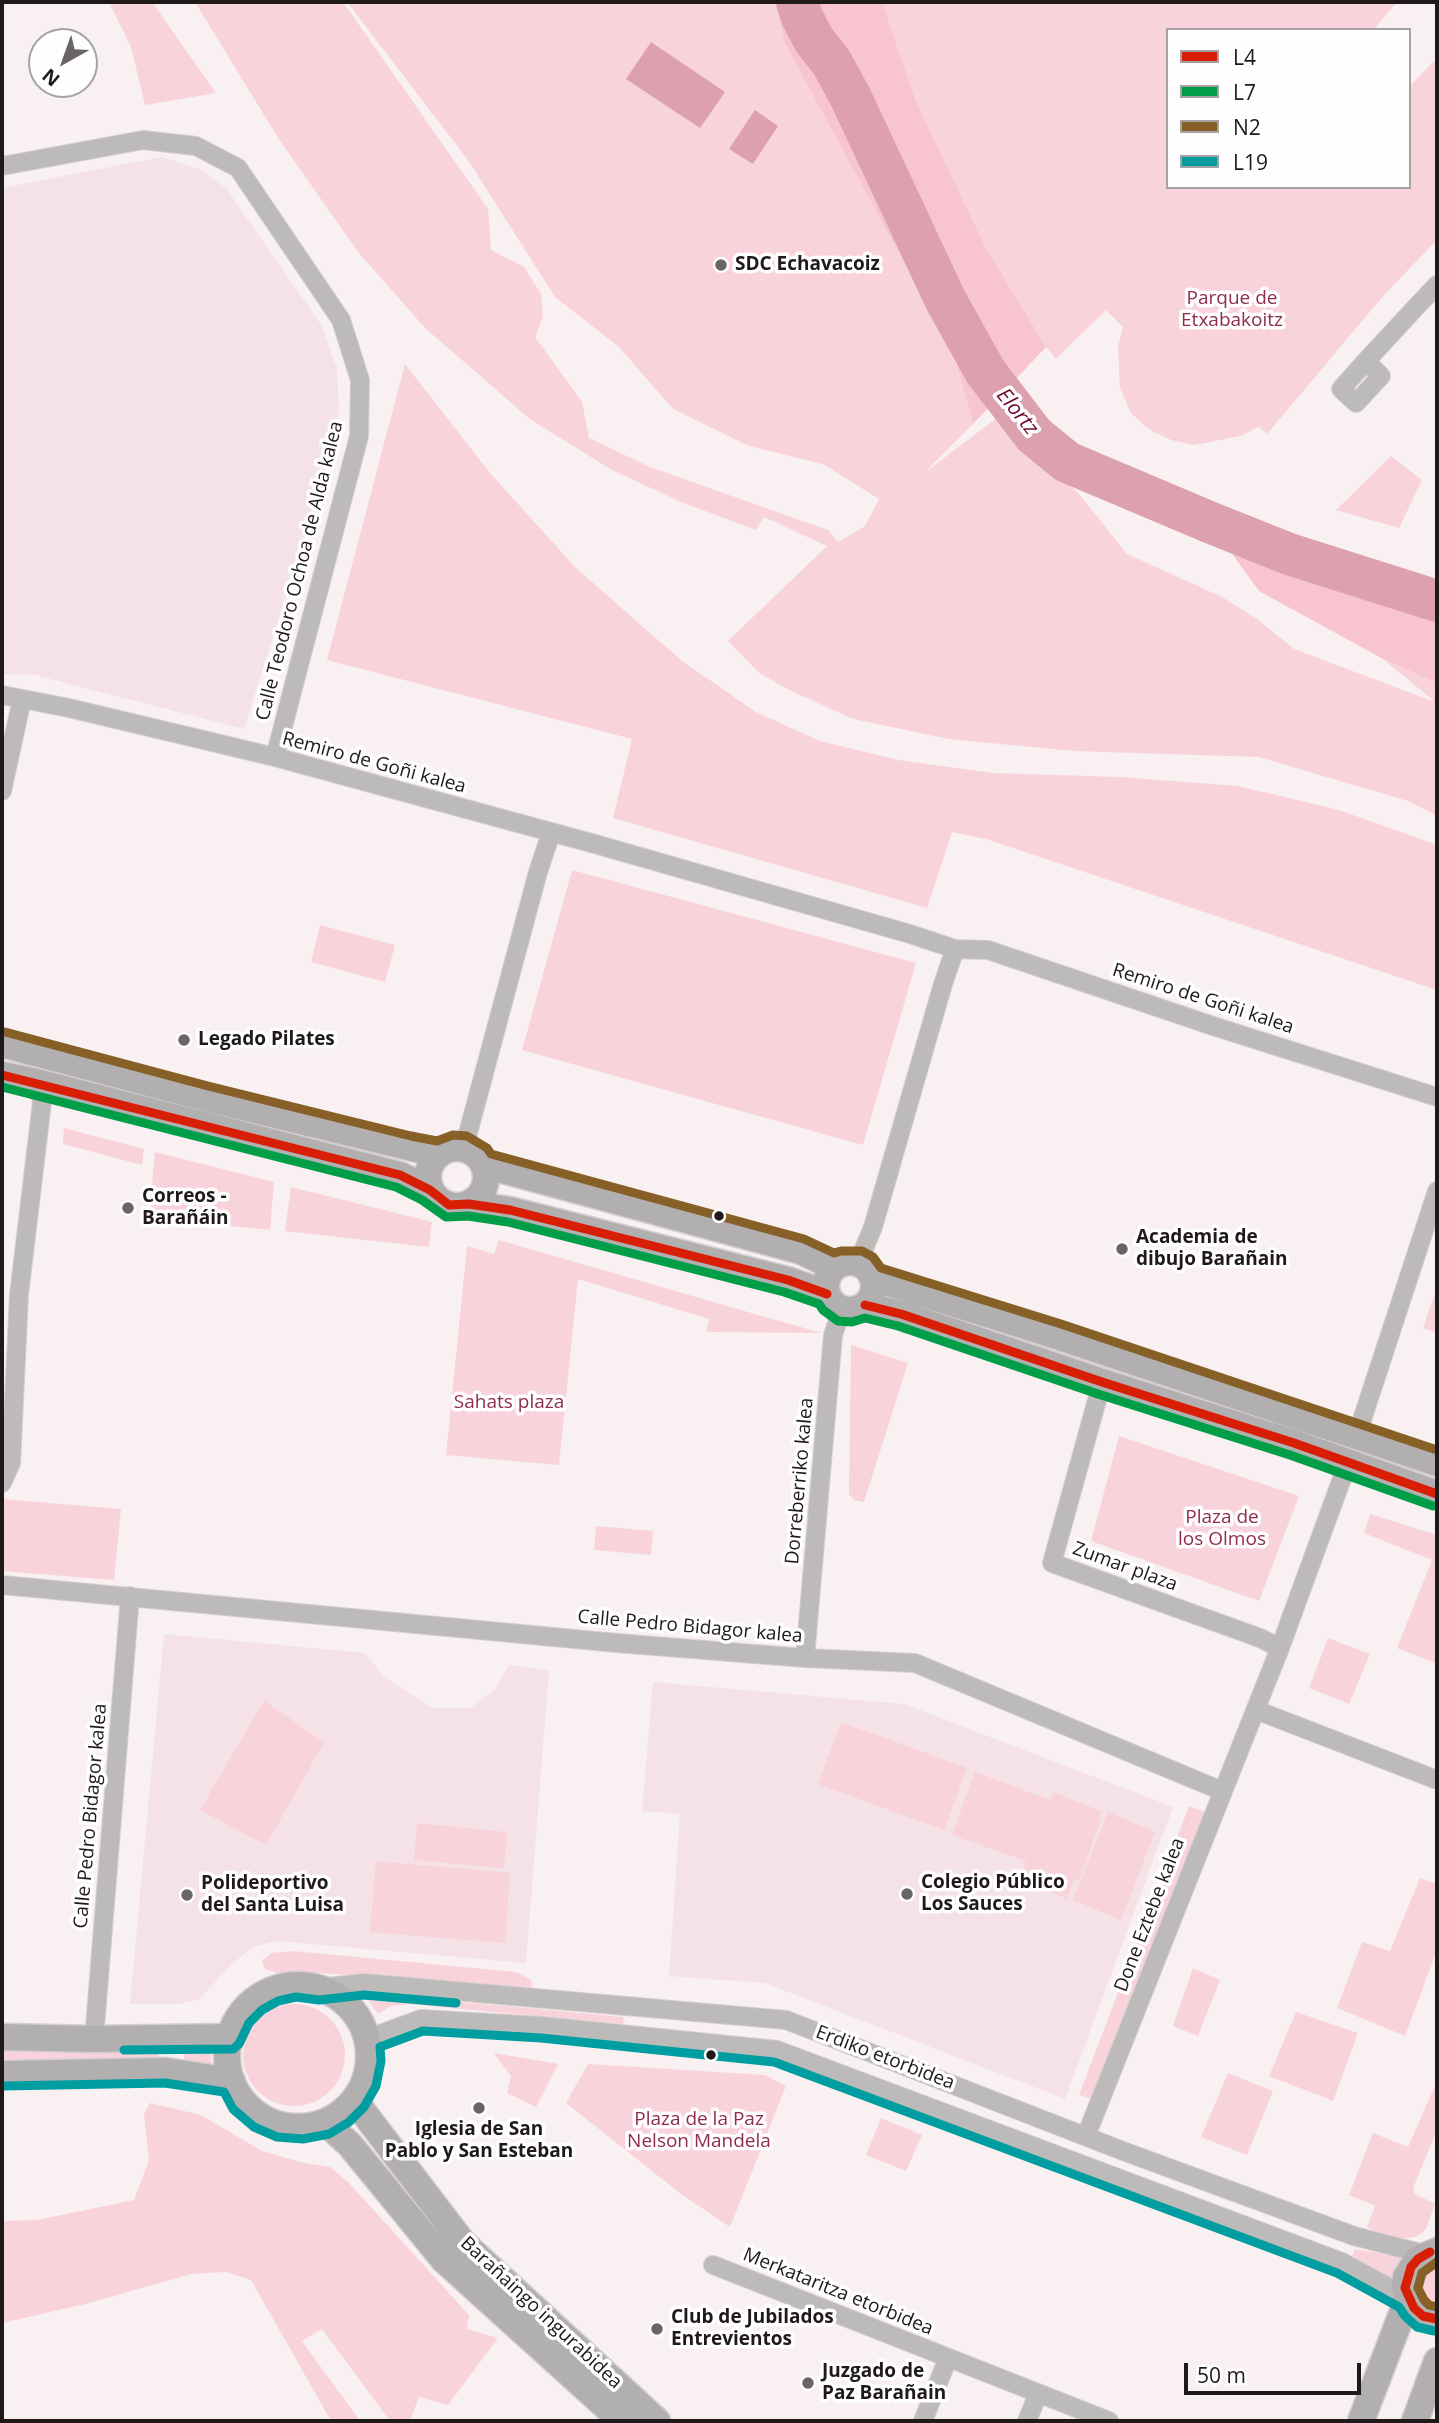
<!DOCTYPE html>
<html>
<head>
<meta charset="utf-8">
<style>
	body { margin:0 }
	#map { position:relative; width:1439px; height:2423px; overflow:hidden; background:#f9f0f2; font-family:"Open Sans",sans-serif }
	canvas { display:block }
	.frame { position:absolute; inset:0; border:4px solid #1f191a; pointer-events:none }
	.legend { position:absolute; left:1166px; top:28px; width:245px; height:161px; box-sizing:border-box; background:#fefefe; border:2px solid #a5a2a3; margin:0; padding:9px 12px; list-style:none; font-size:21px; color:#1f191a }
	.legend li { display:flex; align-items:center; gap:14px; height:35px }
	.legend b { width:35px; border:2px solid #a5a2a3 }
	.north { position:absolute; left:28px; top:28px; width:70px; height:70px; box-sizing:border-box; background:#fefefe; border:2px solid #a5a2a3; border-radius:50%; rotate:220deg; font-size:19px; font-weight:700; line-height:28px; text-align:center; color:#1f191a }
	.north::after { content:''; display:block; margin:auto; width:24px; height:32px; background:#6b6466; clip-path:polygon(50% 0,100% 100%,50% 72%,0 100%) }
	.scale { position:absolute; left:1184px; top:2363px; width:177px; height:32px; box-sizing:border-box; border:4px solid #1f191a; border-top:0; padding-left:9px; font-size:21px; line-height:24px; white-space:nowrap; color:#1f191a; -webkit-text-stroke:5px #fefefe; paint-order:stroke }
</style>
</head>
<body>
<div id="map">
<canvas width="1439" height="2423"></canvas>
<div class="frame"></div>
<ul class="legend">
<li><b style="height:9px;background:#d81e05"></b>L4</li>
<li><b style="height:9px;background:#009e49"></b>L7</li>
<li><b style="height:9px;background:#876028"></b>N2</li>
<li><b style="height:9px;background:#009ea0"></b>L19</li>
</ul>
<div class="north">N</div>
<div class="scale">50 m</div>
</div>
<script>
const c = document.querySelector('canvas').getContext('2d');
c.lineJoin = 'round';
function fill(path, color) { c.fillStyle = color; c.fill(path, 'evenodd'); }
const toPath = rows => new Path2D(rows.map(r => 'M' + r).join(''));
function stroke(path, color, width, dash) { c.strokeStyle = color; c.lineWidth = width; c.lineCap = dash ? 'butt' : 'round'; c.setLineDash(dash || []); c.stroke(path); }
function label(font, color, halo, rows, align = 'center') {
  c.font = font + ' "Open Sans",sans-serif'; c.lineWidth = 7; c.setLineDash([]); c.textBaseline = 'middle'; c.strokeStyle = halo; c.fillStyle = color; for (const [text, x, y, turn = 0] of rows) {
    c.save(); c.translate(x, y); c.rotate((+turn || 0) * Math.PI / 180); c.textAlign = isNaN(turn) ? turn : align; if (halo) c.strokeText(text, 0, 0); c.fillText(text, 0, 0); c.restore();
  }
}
const built = toPath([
	[162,157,199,169,226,188,322,326,337,369,339,410,320,487,244,729,35,675,2,674,2,188],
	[164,1634,365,1653,384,1677,433,1708,471,1708,495,1689,509,1665,549,1670,526,1963,276,1941,253,1947,233,1963,199,1999,178,2004,130,2004],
	[653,1682,904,1704,1173,1807,1065,2099,765,1983,669,1976,680,1814,642,1811]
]);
const green = toPath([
	[109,2,152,2,216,93,145,105,131,47],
	[195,2,343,2,488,209,491,250,524,267,541,294,543,316,535,337,582,402,589,438,650,467,828,530,838,542,865,526,879,499,823,464,749,446,673,409,619,347,555,297,468,160,347,2,776,2,784,42,954,355,973,424,924,473,998,417,1079,494,1127,554,1222,597,1256,618,1294,649,1435,702,1383,659,1437,683,1437,816,1408,801,1259,757,1073,751,949,739,853,719,787,689,758,672,728,641,827,546,764,517,756,530,681,502,612,470,531,420,425,328,359,253,280,141],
	[882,2,1397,2,1373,30,1168,30,1168,187,1409,187,1409,87,1437,58,1437,240,1384,295,1267,434,1259,427,1240,436,1194,445,1171,440,1148,429,1131,413,1120,388,1118,347,1123,327,1106,310,1056,359,1046,347,984,244,916,101],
	[405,364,490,473,576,568,682,661,756,712,820,741,898,760,993,773,1120,777,1238,786,1339,810,1437,845,1437,990,986,839,952,832,927,908,613,818,632,739,327,660],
	[1391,456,1422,480,1399,528,1336,510],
	[572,870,916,963,863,1145,522,1050],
	[320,925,395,945,385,982,311,962],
	[64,1128,144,1149,142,1165,63,1144],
	[155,1152,274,1182,270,1230,149,1218],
	[291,1187,432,1222,429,1247,285,1231],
	[499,1240,772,1319,822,1333,706,1332,709,1319,578,1279,559,1465,446,1455,467,1246,494,1254],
	[1437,1287,1437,1333,1423,1328],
	[892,1296,1135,1374,1395,1462,1392,1468,889,1301],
	[851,1345,908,1363,864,1502,854,1500,849,1494],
	[1119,1436,1299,1496,1259,1601,1091,1541],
	[2,1499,121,1509,114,1580,2,1571],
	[1370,1514,1437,1535,1437,1664,1397,1648,1432,1560,1364,1533],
	[596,1526,653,1531,651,1555,594,1550],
	[1328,1638,1370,1654,1349,1704,1309,1688],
	[264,1701,324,1742,266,1845,200,1810],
	[841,1722,967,1768,944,1830,818,1784],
	[975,1772,1050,1800,1053,1792,1101,1811,1099,1817,1101,1819,1079,1881,1074,1880,1067,1899,1019,1880,1026,1861,952,1835],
	[1189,1806,1205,1812,1095,2100,1079,2095],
	[1108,1812,1155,1832,1121,1920,1073,1900],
	[417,1823,507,1832,504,1868,414,1860],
	[376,1861,510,1873,505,1943,370,1932],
	[1420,1878,1437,1884,1437,1950,1405,2036,1337,2008,1362,1942,1390,1951],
	[293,1951,516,1972,531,1980,532,1989,309,1972,277,1973,265,1969,262,1961,271,1953],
	[1193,1968,1220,1980,1198,2036,1173,2026],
	[363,1993,624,2017,623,2024,408,2004,391,2006,378,2014],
	'243 2055a51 51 0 1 1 102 0a51 51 0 1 1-102 0Z',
	[1296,2012,1358,2033,1333,2101,1269,2076],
	[2,2049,159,2051,158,2061,2,2059],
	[184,2050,211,2050,211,2064,184,2063],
	[494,2053,558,2064,536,2107,507,2093,511,2076],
	[588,2064,765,2075,786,2086,730,2227,681,2194,566,2103],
	[1228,2073,1273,2091,1247,2155,1201,2137],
	[1437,2081,1437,2130,1413,2188,1415,2194,1435,2204,1426,2229,1416,2237,1401,2239,1378,2233,1367,2227,1375,2206,1349,2195,1373,2133,1408,2147],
	[150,2103,201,2115,262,2151,304,2163,330,2167,349,2183,469,2315,467,2329,498,2338,448,2405,419,2397,410,2421,390,2421,322,2329,302,2341,360,2421,331,2421,251,2280,226,2272,191,2274,85,2304,2,2323,2,2221,37,2220,134,2200,149,2160,144,2114],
	[881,2118,922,2135,906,2171,866,2155],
	[1355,2249,1402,2257,1394,2280,1352,2256],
	[1437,2259,1437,2309,1420,2299,1417,2275]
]);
const forest = toPath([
	[776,2,882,2,916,101,984,244,1046,347,973,424,954,355,784,42],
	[1209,522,1289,554,1437,601,1437,683,1383,659,1259,591]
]);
const water = toPath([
	[651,42,725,92,700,128,626,79],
	[755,110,778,126,753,164,729,149]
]);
const river = toPath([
	[797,2,802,17,814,40,832,63,851,98,945,299,985,371,1034,435,1067,462,1209,522,1289,554,1437,601]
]);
const street = toPath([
	[2,166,143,140,196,146,238,168,341,320,360,380,359,436,275,757],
	[1366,361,1381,376,1356,403,1341,389,1366,361,1417,306,1437,285],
	[2,695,69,708,275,757,595,844,910,934,955,949,988,950,1213,1026,1437,1097],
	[2,791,22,699],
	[464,1148,538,872,551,833],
	[858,1263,873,1227,943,984,955,949],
	[1102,1382,1052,1563,1260,1638,1280,1648],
	[1357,1435,1437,1191],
	[2,1483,11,1463,19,1295,42,1102,37,1082],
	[2,1585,617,1643,805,1658,915,1663,1222,1791],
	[805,1658,833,1335,842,1309],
	[1256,1710,1437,1780],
	[319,1988,364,1983,786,2020,1123,2151,1354,2236,1424,2254],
	[94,2039,130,1596],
	[367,2039,421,2019,542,2026,777,2050,1342,2262,1408,2298],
	[1086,2136,1280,1648,1348,1462],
	[713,2265,1109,2421],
	[923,2421,948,2358],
	[1027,2421,1038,2394]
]);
const secondary = toPath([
	[2,1044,205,1098,438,1154],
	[2,1075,37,1082,400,1175,430,1190],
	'428 1177a29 29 0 1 1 58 0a29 29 0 1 1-58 0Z',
	[484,1165,801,1251,834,1267],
	[469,1204,510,1210,788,1280,827,1294],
	'826 1286a24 24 0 1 1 48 0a24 24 0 1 1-48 0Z',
	[873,1278,1057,1336,1437,1463],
	[865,1305,901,1314,1102,1382,1294,1443,1437,1494],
	'227 2056a71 71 0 1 1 142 0a71 71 0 1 1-142 0Z',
	[2,2037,94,2039,229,2037],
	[2,2074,166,2071,232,2081],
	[354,2100,463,2243,657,2421],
	[325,2122,350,2145,444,2260,622,2421],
	[1437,2251,1418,2259,1406,2277,1405,2288,1408,2298,1414,2308,1423,2316,1437,2319],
	[1361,2421,1408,2298],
	[1415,2421,1437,2361]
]);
const bus1 = toPath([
	[2,1075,400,1175,430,1190,449,1205,469,1204,510,1210,788,1280,827,1294],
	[865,1305,901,1314,1102,1382,1294,1443,1437,1494],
	[1430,2252,1418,2259,1411,2267,1405,2288,1414,2308,1423,2316,1437,2319]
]);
const bus2 = toPath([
	[2,1087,396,1187,422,1200,446,1217,468,1216,508,1222,784,1292,819,1304,823,1310,838,1321,852,1322,865,1318,898,1326,1098,1394,1290,1455,1433,1506]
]);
const bus3 = toPath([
	[5,1032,208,1086,411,1136,437,1141,453,1135,467,1136,487,1148,491,1154,804,1239,834,1253,841,1251,862,1251,873,1257,881,1268,1061,1324,1437,1450],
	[1437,2262,1422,2273,1418,2288,1424,2300,1429,2305,1437,2307]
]);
const bus4 = toPath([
	[124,2050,233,2049,239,2044,249,2023,262,2010,278,2001,296,1997,319,2000,364,1995,456,2003],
	[2,2086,165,2083,224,2092,233,2109,254,2127,277,2137,303,2139,329,2134,349,2122,364,2107,376,2086,381,2061,380,2047,423,2031,541,2038,774,2062,1337,2273,1399,2307,1405,2316,1417,2327,1434,2331]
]);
const markers = [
	[721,265,7,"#6b6466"],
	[184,1040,7,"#6b6466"],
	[128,1208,7,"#6b6466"],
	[719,1216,6,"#1f191a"],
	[1122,1249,7,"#6b6466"],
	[907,1894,7,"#6b6466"],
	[187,1895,7,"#6b6466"],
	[711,2055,6,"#1f191a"],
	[479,2108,7,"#6b6466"],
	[657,2329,7,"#6b6466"],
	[808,2383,7,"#6b6466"]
];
const poiNames = [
	["SDC Echavacoiz",735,265],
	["Legado Pilates",198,1040],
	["Correos -",142,1197],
	["Barañáin",142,1219],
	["Academia de",1136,1238],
	["dibujo Barañain",1136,1260],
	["Colegio Público",921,1883],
	["Los Sauces",921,1905],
	["Polideportivo",201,1884],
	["del Santa Luisa",201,1906],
	["Iglesia de San",479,2130,"center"],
	["Pablo y San Esteban",479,2152,"center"],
	["Club de Jubilados",671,2318],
	["Entrevientos",671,2340],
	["Juzgado de",822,2372],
	["Paz Barañain",822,2394]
];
const parkNames = [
	["Parque de",1232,299],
	["Etxabakoitz",1232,321],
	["Sahats plaza",509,1403],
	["Plaza de",1222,1518],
	["los Olmos",1222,1540],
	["Plaza de la Paz",699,2120],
	["Nelson Mandela",699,2142]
];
const streetNames = [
	["Calle Teodoro Ochoa de Alda kalea",300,571,-76],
	["Remiro de Goñi kalea",374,763,15],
	["Remiro de Goñi kalea",1203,999,18],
	["Dorreberriko kalea",800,1481,-85],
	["Zumar plaza",1125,1567,20],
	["Calle Pedro Bidagor kalea",690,1627,5],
	["Calle Pedro Bidagor kalea",91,1816,-85],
	["Done Eztebe kalea",1150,1915,-69],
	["Erdiko etorbidea",885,2058,21],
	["Merkataritza etorbidea",838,2292,22],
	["Barañaingo ingurabidea",541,2313,43]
];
const waterNames = [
	["Elortz",1017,412,51]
];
fill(built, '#f4e2e6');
fill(green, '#f8d3db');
fill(forest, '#f7c4d0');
fill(water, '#dca0ae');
stroke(river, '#dca0ae', 42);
stroke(street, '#d5ced0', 20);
stroke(secondary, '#d5ced0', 29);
stroke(street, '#bdbaba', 18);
stroke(secondary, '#b2afb0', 26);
stroke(bus1, '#d81e05', 9);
stroke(bus2, '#009e49', 9);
stroke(bus3, '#876028', 9);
stroke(bus4, '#009ea0', 9);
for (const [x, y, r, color] of markers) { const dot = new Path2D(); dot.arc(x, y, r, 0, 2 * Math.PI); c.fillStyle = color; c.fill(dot); stroke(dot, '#fefefe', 2.5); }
label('bold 19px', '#1f191a', '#fefefe', poiNames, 'left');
label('19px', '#8f2d4d', '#fefefe', parkNames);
label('19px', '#1f191a', '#fefefe', streetNames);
label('italic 21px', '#6c0632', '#fefefe', waterNames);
</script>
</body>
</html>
